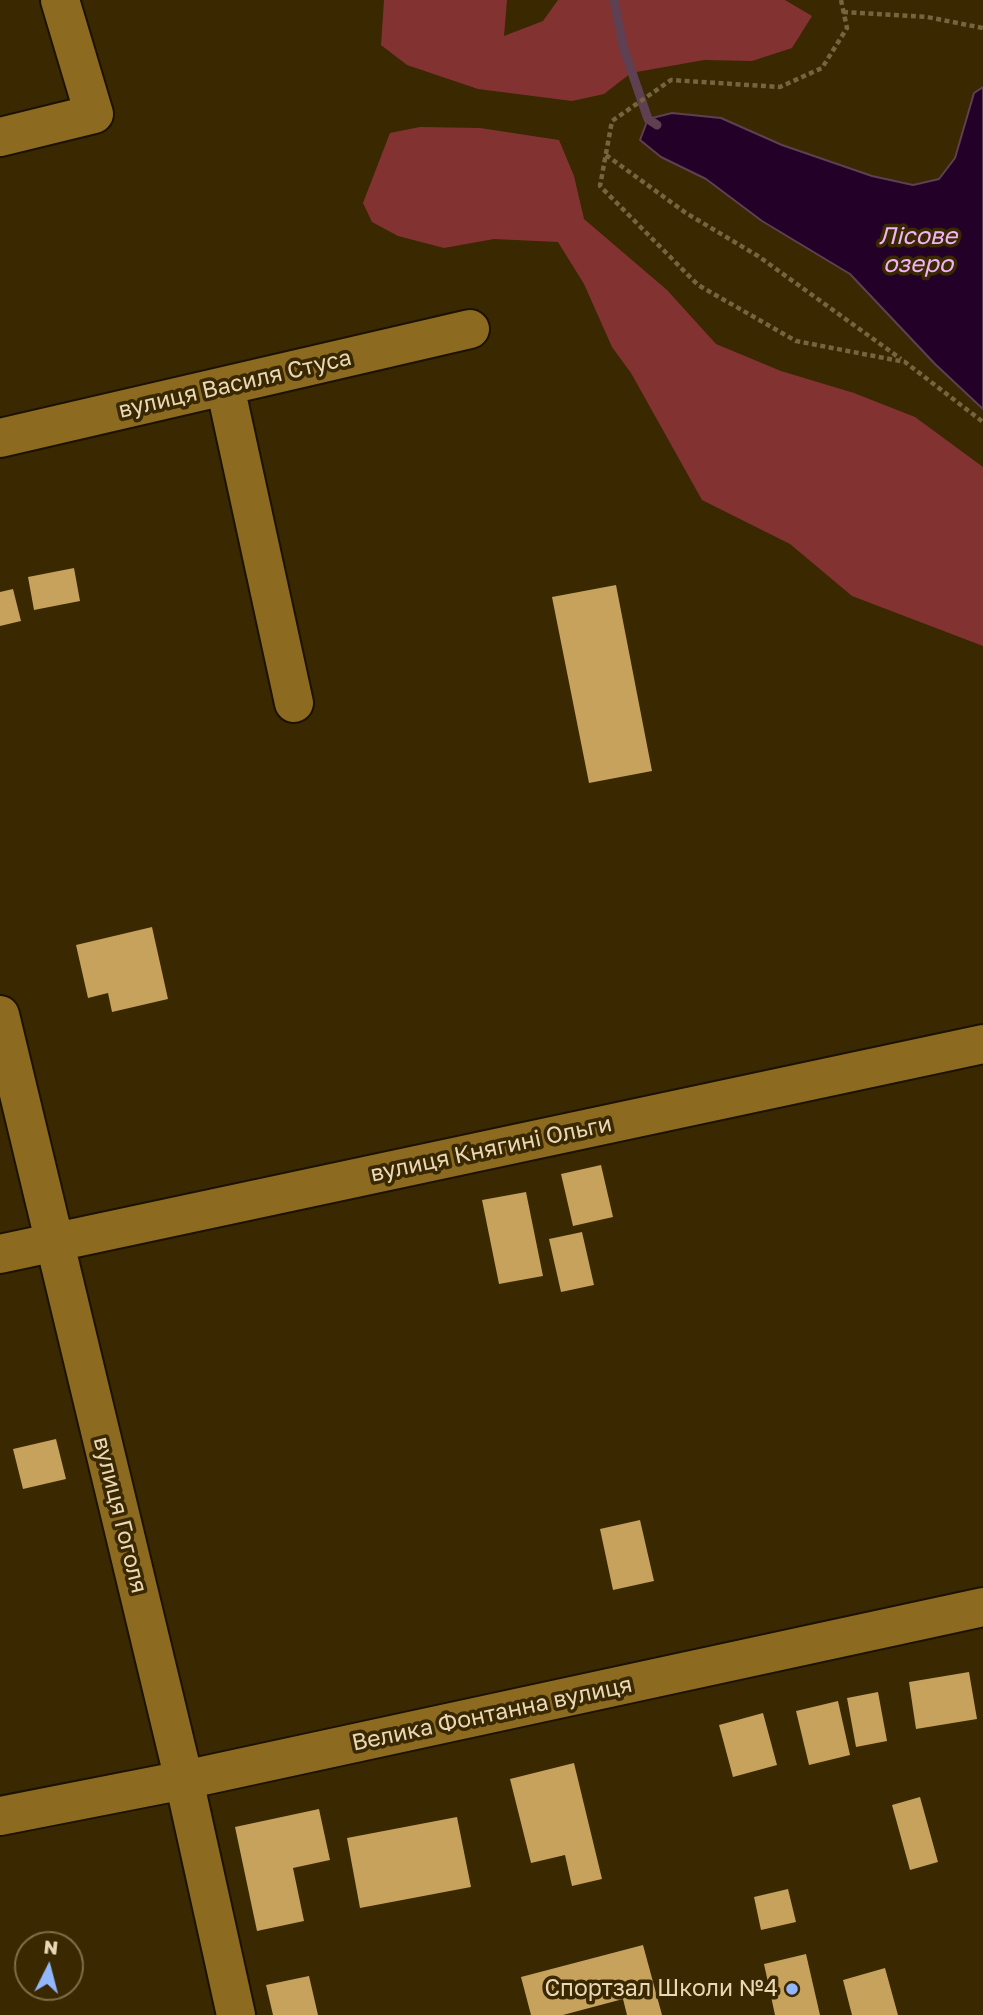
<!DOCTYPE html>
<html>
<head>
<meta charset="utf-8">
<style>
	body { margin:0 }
	#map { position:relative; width:983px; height:2015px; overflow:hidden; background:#392800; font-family:"Golos Text",sans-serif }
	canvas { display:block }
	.north { position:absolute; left:14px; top:1931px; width:70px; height:70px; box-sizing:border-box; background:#392800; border:2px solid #7f6e48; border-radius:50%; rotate:6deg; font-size:19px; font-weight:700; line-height:28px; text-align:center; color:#e9d7b5 }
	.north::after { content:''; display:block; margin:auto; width:24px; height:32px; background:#93b7fd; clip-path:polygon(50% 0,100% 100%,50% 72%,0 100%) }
</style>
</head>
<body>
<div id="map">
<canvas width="983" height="2015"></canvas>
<div class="north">N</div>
</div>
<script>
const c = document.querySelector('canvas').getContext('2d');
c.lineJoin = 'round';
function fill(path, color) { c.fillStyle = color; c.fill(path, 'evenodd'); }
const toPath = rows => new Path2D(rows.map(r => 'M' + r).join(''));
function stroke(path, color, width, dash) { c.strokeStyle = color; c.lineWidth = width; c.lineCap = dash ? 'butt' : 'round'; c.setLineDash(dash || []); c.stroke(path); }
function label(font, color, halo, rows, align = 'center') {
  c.font = font + ' "Golos Text",sans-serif'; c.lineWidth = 7; c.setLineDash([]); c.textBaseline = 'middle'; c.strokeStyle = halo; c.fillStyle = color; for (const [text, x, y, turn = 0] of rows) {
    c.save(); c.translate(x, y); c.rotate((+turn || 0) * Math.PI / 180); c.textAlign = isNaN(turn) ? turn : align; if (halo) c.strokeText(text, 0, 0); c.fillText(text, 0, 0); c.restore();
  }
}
const forest = toPath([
	[384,0,507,0,504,36,543,21,558,0,785,0,812,16,792,48,752,61,704,60,631,73,604,94,572,101,478,89,407,65,381,45],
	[420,127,480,128,559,140,574,176,584,219,667,290,716,344,781,371,854,393,915,417,983,467,983,646,852,596,790,544,702,500,631,373,612,347,584,284,558,242,494,239,444,248,398,236,372,222,363,203,390,133]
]);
const water = toPath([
	[983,87,983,409,935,364,850,274,762,221,706,179,661,157,640,140,648,119,672,113,721,118,782,145,872,176,913,185,939,179,955,158,974,93,983,87]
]);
const stream = toPath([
	[614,0,623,46,648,119,657,125]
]);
const building = toPath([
	[74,568,80,601,34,610,28,577],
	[616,585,652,771,589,783,552,597],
	[13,589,21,621,0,626,0,592],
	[152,927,168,999,112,1012,108,993,88,998,76,945],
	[601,1165,613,1217,573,1226,561,1174],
	[526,1192,543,1276,499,1284,482,1200],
	[582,1232,594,1285,561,1292,549,1239],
	[56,1439,66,1479,23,1489,13,1449],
	[640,1520,654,1581,613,1590,600,1529],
	[969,1672,977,1719,916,1729,909,1682],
	[878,1692,887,1741,856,1747,847,1698],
	[838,1701,850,1755,809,1765,796,1711],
	[763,1713,777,1765,733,1777,719,1725],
	[574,1763,602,1879,572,1886,565,1855,531,1863,510,1779],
	[920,1797,938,1862,910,1870,892,1805],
	[319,1809,330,1860,293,1868,304,1921,257,1931,235,1827],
	[457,1817,471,1887,360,1908,347,1838],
	[788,1889,796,1922,761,1930,754,1897],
	[643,1945,662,2015,627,2015,623,1999,563,2015,531,2015,521,1977],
	[806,1954,820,2015,775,2015,764,1964],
	[885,1968,898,2015,852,2015,843,1980],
	[309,1976,318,2015,273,2015,266,1985]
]);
const path = toPath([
	[841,0,847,28,822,68,780,87,671,80,612,121,600,186,698,285,796,341,905,362,983,422],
	[843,12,927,17,983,28],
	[606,155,686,213,758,256,901,359]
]);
const minor = toPath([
	[0,137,94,114,60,0],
	[225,386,294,703],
	[0,438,470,329],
	[0,1015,184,1780,236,2015],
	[0,1254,983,1044],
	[0,1816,184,1780,983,1607]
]);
const markers = [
	[792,1989,7,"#93b7fd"]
];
const streetNames = [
	["вулиця Василя Стуса",235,384,-13],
	["вулиця Княгині Ольги",491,1149,-12],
	["вулиця Гоголя",120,1515,76],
	["Велика Фонтанна вулиця",492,1714,-12]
];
const poiNames = [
	["Спортзал Школи №4",778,1989]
];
const waterNames = [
	["Лісове",918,236],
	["озеро",918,264]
];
fill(forest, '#833232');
fill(water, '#230028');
stroke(water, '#5e4052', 2);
stroke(stream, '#5e4052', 9);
fill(building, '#c6a25c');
stroke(minor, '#1c1200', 42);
stroke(path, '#75643e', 4.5, [5, 3.5]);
stroke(minor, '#8c6a20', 38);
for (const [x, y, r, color] of markers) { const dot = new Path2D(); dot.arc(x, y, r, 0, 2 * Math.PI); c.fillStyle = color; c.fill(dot); stroke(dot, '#392800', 2.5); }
label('23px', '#e9d7b5', '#392800', streetNames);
label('23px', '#e9d7b5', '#392800', poiNames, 'right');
label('italic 24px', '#f1b3f7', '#392800', waterNames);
</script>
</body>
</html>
